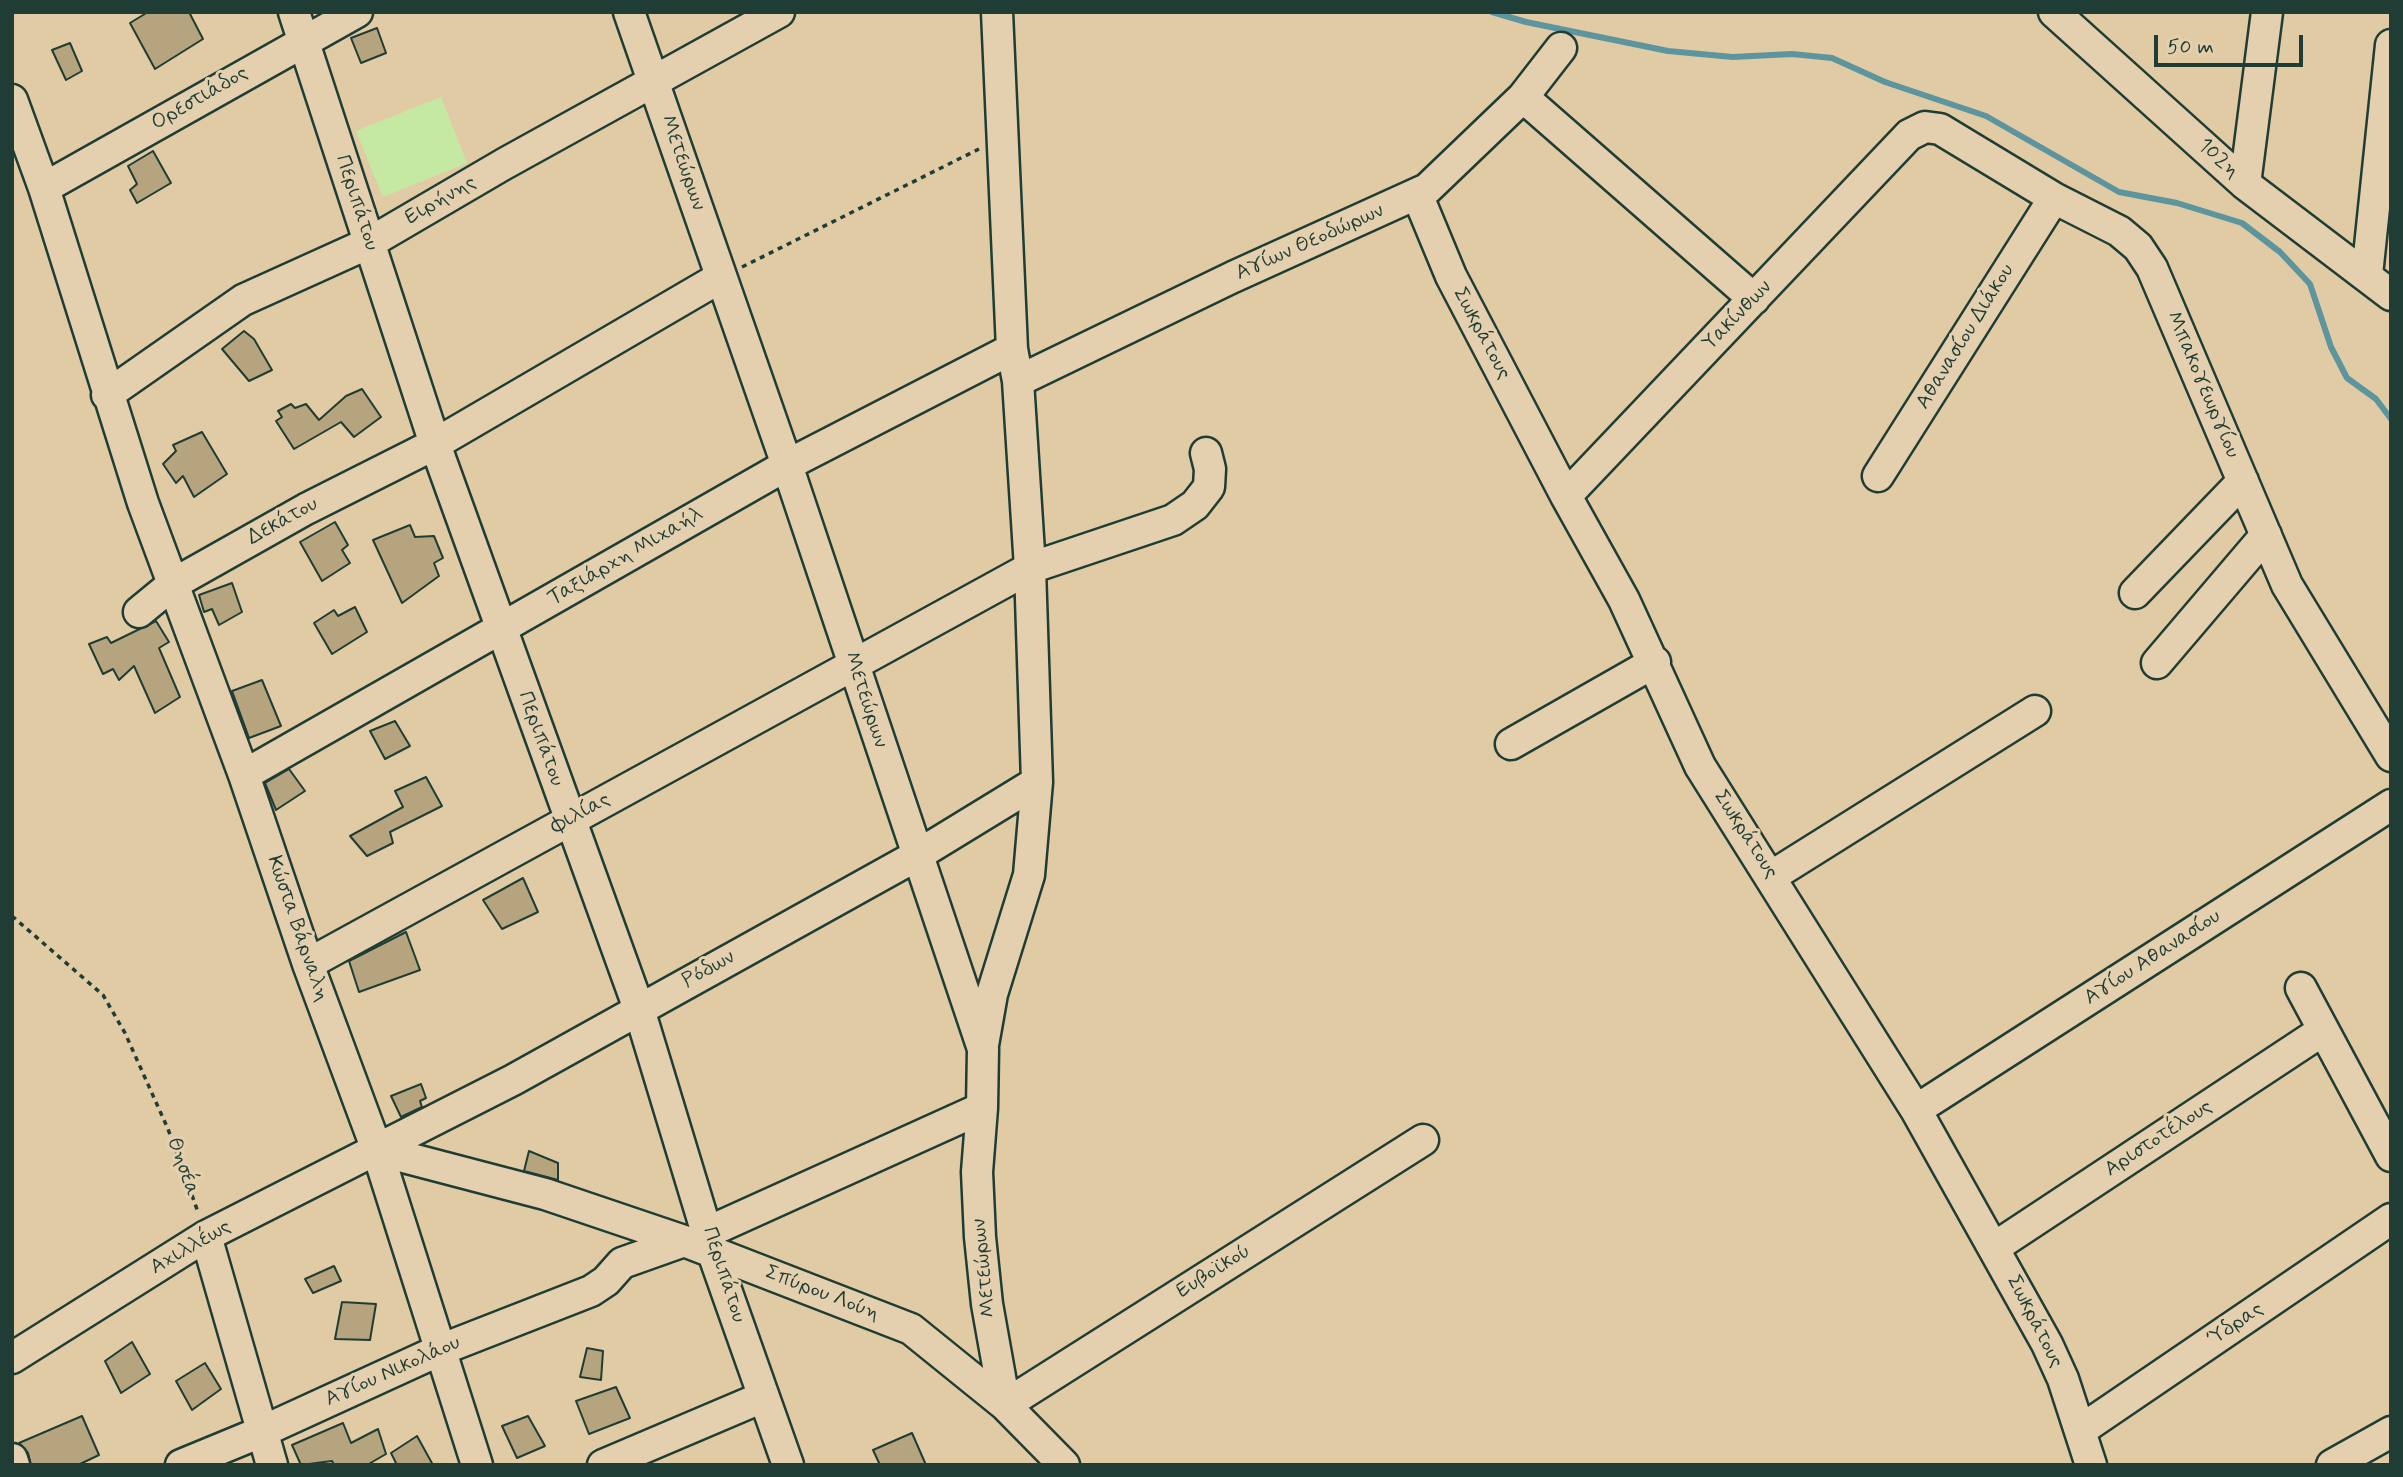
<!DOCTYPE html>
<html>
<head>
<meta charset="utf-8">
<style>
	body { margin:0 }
	#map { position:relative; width:2403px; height:1477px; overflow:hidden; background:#e1cba5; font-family:Mynerve,sans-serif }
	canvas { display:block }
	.frame { position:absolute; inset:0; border:14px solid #1f3d34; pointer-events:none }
	.scale { position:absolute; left:2154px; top:35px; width:149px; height:32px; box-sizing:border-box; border:4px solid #1f3d34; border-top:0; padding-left:9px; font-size:21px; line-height:24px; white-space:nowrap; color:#1f3d34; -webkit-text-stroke:5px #e4d0ae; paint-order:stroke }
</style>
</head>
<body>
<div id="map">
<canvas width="2403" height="1477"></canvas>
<div class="frame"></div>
<div class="scale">50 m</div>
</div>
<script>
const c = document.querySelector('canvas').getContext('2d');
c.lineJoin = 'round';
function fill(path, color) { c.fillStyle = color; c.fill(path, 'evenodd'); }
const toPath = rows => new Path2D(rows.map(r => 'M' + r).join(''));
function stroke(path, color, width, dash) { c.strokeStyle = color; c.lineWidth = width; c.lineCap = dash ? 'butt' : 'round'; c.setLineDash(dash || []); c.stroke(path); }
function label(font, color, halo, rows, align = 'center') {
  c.font = font + ' Mynerve,sans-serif'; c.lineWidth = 6; c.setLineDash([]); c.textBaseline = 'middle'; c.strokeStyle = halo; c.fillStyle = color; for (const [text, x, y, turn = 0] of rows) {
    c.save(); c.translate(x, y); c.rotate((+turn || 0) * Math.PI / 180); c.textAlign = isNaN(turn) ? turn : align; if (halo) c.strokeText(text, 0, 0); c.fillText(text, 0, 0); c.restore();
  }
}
const green = toPath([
	[441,97,467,163,383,197,356,131]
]);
const stream = toPath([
	[1492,12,1526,22,1668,51,1733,57,1792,54,1832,58,1885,82,1986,116,2119,192,2177,203,2242,223,2280,252,2310,284,2331,347,2347,378,2376,399,2391,419]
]);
const building = toPath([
	[148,12,189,12,203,39,155,69,130,23,148,12],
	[377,28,386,53,361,63,351,38,377,28],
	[70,43,82,71,66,80,52,50,70,43],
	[153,151,171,183,137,203,130,190,137,184,128,166,153,151],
	[244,331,254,339,272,370,249,381,222,349,244,331],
	[362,389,381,417,354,437,341,422,294,449,276,421,282,417,278,411,291,404,295,408,306,404,319,420,346,396,362,389],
	[202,432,227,474,194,497,183,476,176,483,163,464,176,451,173,445,202,432],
	[335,522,348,545,342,550,350,563,322,581,300,542,335,522],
	[410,525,415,537,434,536,443,558,434,563,439,576,402,603,373,540,410,525],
	[232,583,242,612,219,625,212,609,204,612,199,595,232,583],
	[355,607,367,632,332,654,314,623,334,610,338,616,355,607],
	[156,621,169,642,159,648,180,697,155,713,134,666,119,680,113,669,103,674,89,644,107,637,111,643,156,621],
	[262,680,281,726,249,738,232,691,262,680],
	[395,721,410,746,385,759,370,731,395,721],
	[289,769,305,791,276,810,265,783,289,769],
	[426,777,442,806,390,832,393,843,367,856,350,836,403,807,395,791,426,777],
	[523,878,538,912,502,929,483,900,523,878],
	[406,932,420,970,359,992,349,961,406,932],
	[421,1084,426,1098,420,1101,422,1107,401,1117,391,1096,421,1084],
	[529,1151,558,1163,558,1180,524,1171,529,1151],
	[334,1266,341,1281,313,1293,305,1279,334,1266],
	[342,1302,376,1304,370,1340,335,1339,342,1302],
	[132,1342,150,1374,121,1393,105,1361,132,1342],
	[587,1348,603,1351,601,1380,580,1377,587,1348],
	[205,1363,221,1389,192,1410,176,1381,205,1363],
	[616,1387,630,1418,589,1434,576,1401,616,1387],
	[82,1416,99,1455,78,1465,31,1465,28,1453,19,1443,82,1416],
	[528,1416,545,1446,517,1458,502,1426,528,1416],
	[343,1423,351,1443,378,1429,386,1454,367,1465,334,1465,332,1461,301,1465,292,1445,343,1423],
	[912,1433,926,1465,880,1465,873,1450,912,1433],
	[417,1436,433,1465,397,1465,391,1453,417,1436]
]);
const path = toPath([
	[742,267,979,149],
	[12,916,103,995,125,1033,168,1129,198,1212]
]);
const minor = toPath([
	[294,12,435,444,639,1009,713,1253,788,1465],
	[629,12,787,465,983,1049,982,1108,977,1172,980,1237,987,1304,1005,1405],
	[2054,12,2245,184,2391,295],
	[1523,97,1754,299],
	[12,100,44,188,143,503,244,775,308,964,377,1150,477,1465],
	[2245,184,2267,12],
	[44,188,357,12],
	[1417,194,1451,276,1566,496,1624,600,1700,766,1916,1110,2047,1344,2063,1379,2091,1465],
	[2367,275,2391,45],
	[1018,381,1233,277,1427,189,1523,97,1561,48],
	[107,395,243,300,369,243,504,164,779,12],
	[1878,476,2054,198],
	[1566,496,1909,135,1925,127,1940,129,2054,198,2119,231,2138,247,2152,268,2287,585,2391,756],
	[2135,593,2243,481],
	[139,612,173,584,306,509,435,444,721,277],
	[2157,663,2266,535],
	[1511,744,1655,662],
	[244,775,787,465,1012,349],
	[1772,876,2035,711],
	[308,964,1030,568,1173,520,1195,505,1209,487,1210,469,1206,453],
	[2301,988,2391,1156],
	[983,1045,992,994,1029,875,1037,782,1030,568,1018,381,1012,349,997,12],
	[1916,1110,2391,805],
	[377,1150,545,1194,684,1241,911,1329,1005,1405,1064,1465],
	[708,1232,982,1108],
	[206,1236,272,1465],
	[1995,1247,2322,1031],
	[12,1358,206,1236,513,1080,916,856,1037,782],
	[1005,1405,1423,1140],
	[2081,1430,2391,1219],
	[12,1459,14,1465],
	[181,1465,261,1432,440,1350,591,1291,606,1281,622,1263,684,1241],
	[603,1465,763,1397],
	[2332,1465,2391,1432]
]);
const streetNames = [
	["Ορεστιάδος",200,99,-30],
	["102η",2218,159,42],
	["Μετεώρων",682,163,71],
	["Ειρήνης",441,201,-30],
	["Περιπάτου",356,203,72],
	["Αγίων Θεοδώρων",1310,243,-24],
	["Υακίνθων",1738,316,-46],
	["Σωκράτους",1481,334,62],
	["Αθανασίου Διάκου",1966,337,-58],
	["Μπακογεωργίου",2202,385,67],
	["Δεκάτου",283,522,-29],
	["Ταξιάρχη Μιχαήλ",626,557,-30],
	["Μετεώρων",865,700,72],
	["Περιπάτου",540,739,70],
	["Φιλίας",581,814,-29],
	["Σωκράτους",1745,835,57],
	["Κώστα Βάρναλη",297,929,71],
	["Αγίου Αθανασίου",2153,958,-33],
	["Ρόδων",709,970,-29],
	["Αριστοτέλους",2159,1139,-33],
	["Θησέα",182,1167,70],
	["Αχιλλέως",191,1248,-30],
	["Μετεώρων",985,1268,-96],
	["Ευβοϊκού",1214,1272,-32],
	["Περιπάτου",723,1275,72],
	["Σπύρου Λούη",822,1294,21],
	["Σωκράτους",2034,1322,63],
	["Ύδρας",2236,1325,-34],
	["Αγίου Νικολάου",393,1372,-24]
];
fill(green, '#c5e9a2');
stroke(stream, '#5c959e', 6);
fill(building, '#b5a47d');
stroke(building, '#1f3d34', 2);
stroke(minor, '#1f3d34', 35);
stroke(path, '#1f3d34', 3.5, [5, 5]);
stroke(minor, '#e4d0ae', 30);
label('21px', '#1f3d34', '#e4d0ae', streetNames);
</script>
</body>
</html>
